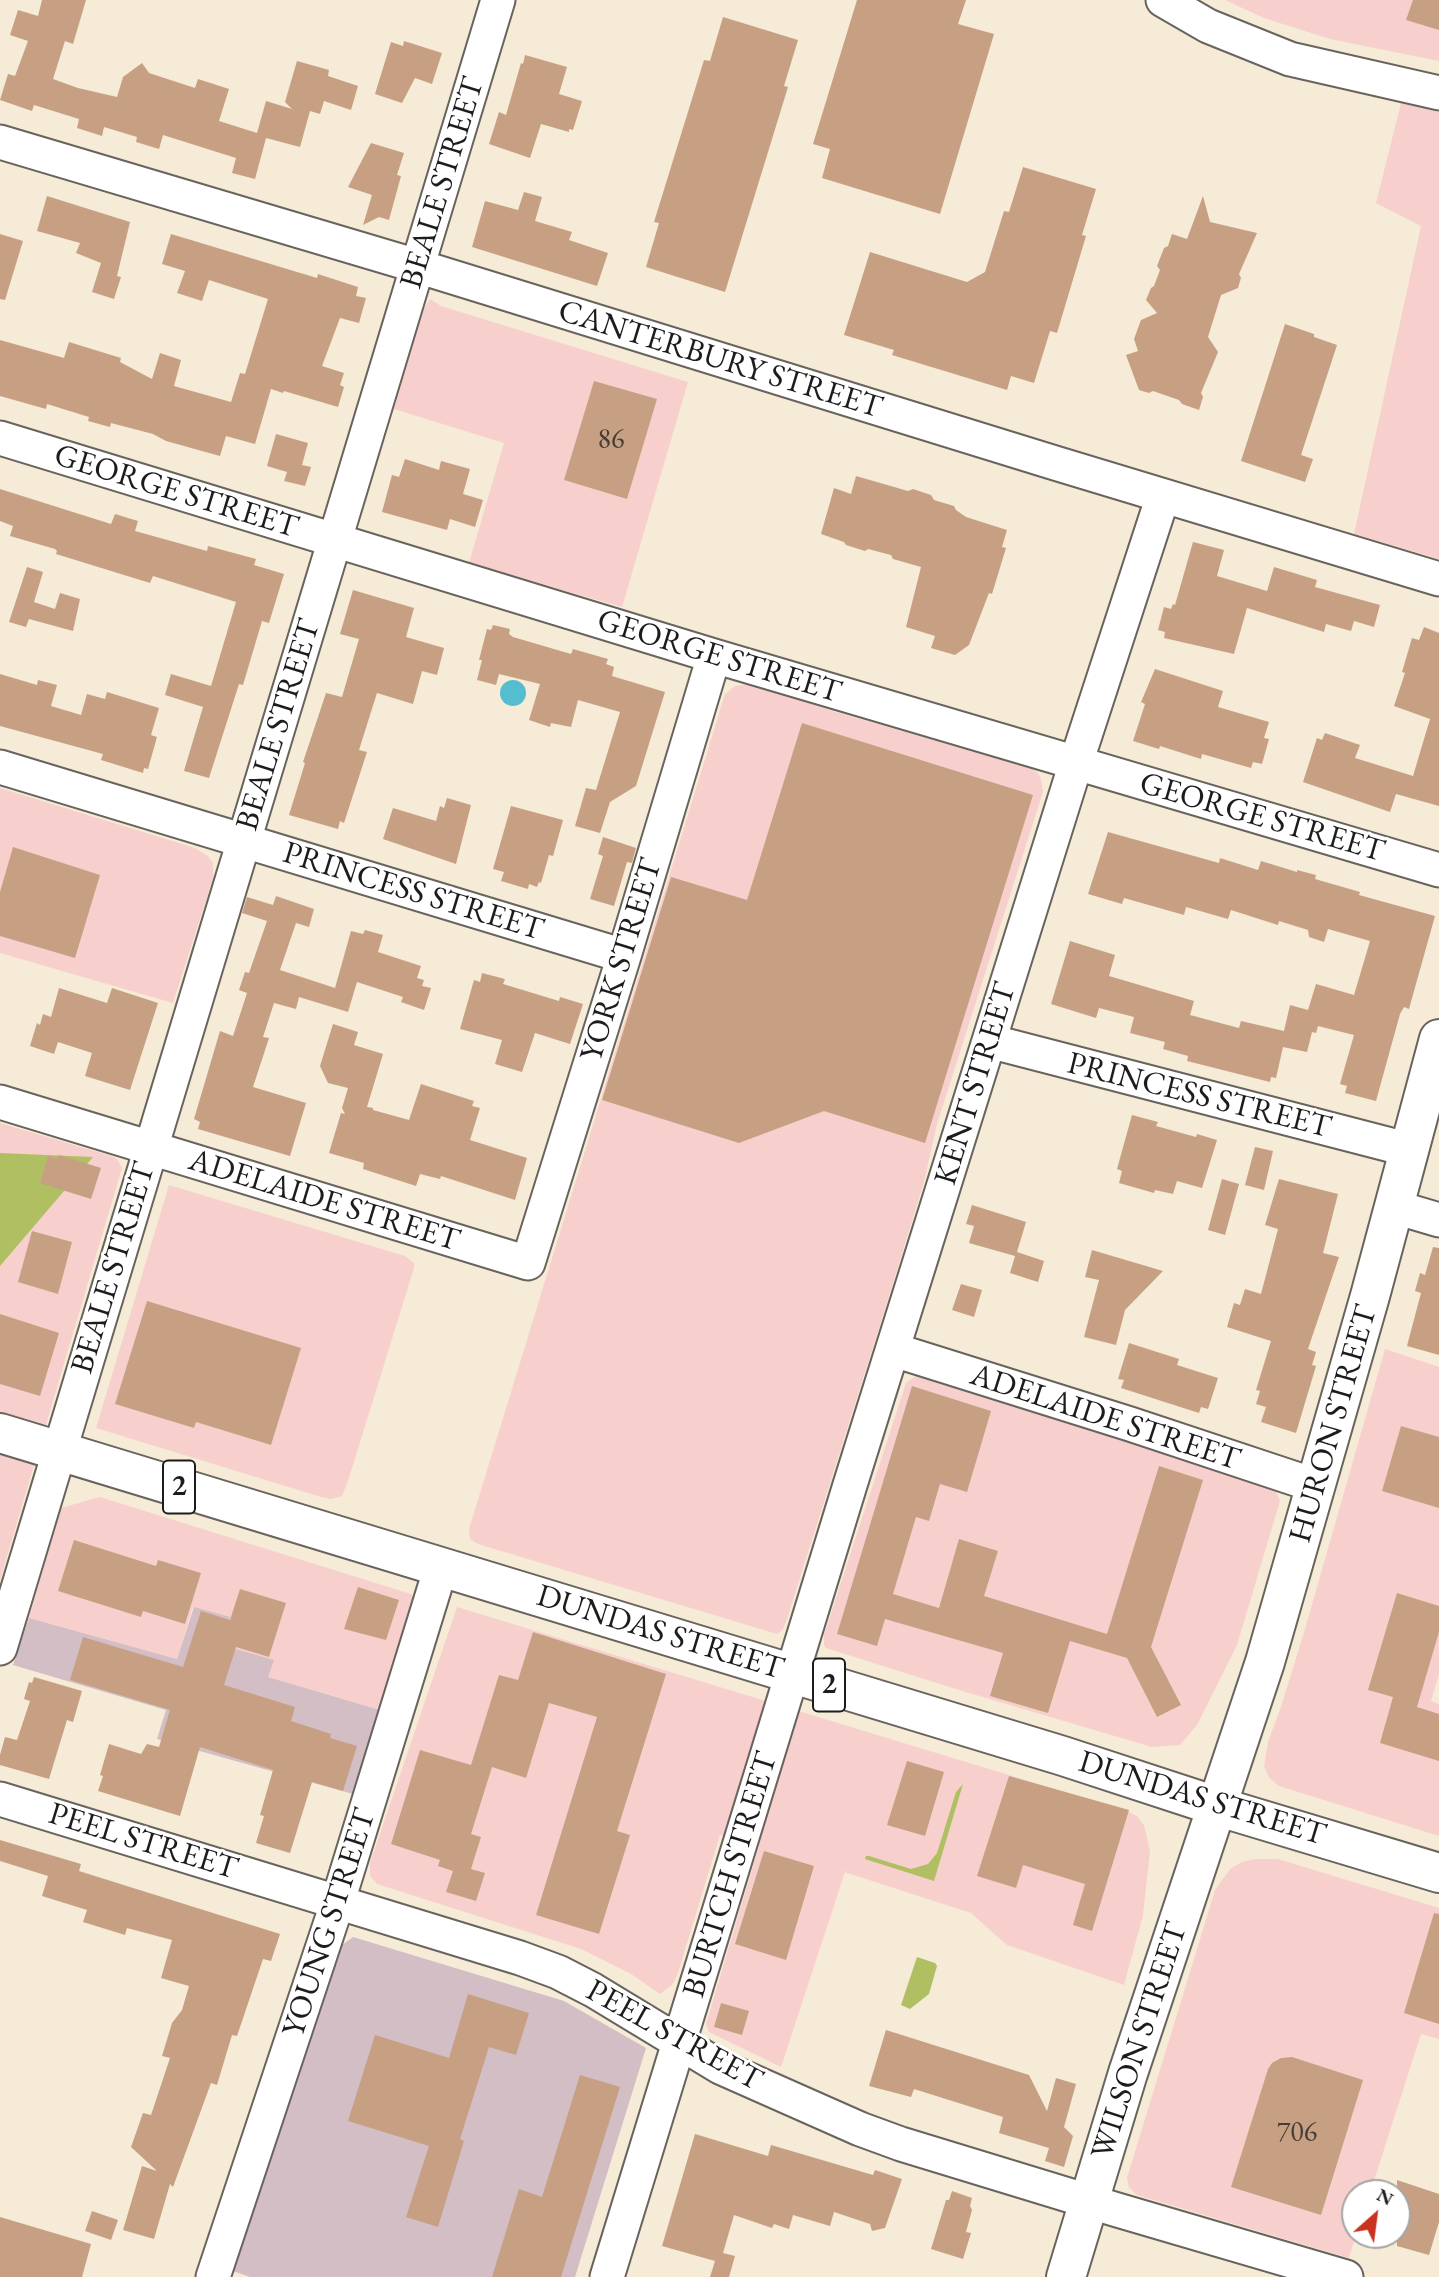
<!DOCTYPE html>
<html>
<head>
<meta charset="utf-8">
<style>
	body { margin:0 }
	#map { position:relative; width:1439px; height:2277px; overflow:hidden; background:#f5ebd6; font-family:"EB Garamond",serif }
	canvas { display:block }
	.north { position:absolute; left:1341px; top:2179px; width:70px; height:70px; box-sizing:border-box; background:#fff; border:2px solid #a4a4a4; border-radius:50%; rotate:28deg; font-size:19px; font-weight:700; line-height:28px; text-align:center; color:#1c1c1c }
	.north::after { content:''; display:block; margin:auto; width:24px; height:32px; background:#c8321e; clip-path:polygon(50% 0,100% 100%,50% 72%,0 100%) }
</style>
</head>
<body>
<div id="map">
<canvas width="1439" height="2277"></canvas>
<div class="north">N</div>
</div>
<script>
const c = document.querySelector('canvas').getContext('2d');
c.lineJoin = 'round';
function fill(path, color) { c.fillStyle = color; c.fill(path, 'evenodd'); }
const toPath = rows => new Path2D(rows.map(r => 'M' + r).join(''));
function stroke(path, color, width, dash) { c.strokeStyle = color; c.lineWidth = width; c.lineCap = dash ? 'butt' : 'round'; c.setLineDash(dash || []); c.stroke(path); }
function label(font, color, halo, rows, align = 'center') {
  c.font = font + ' "EB Garamond",serif'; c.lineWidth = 6; c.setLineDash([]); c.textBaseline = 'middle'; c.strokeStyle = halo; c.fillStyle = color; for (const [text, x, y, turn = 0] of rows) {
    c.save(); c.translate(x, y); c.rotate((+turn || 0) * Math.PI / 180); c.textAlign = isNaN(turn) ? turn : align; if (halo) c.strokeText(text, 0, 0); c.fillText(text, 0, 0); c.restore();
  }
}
const built = toPath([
	[1225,0,1439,0,1439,61,1330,39,1264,18],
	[1401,103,1439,112,1439,559,1354,534,1421,226,1376,203],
	[430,299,441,306,688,382,622,607,469,563,504,443,394,409,422,312],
	[743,685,752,685,829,710,1032,769,1038,773,1041,779,1043,792,937,1124,924,1182,885,1309,787,1619,783,1629,777,1634,478,1544,470,1539,469,1529,725,694,735,686],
	[0,788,195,848,208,856,213,863,213,878,173,1003,0,953],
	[0,1123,111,1156,117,1159,122,1168,0,1580],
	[169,1185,405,1256,414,1263,414,1268,348,1481,342,1496,331,1499,321,1497,96,1428],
	[1385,1349,1439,1367,1439,1674,1431,1701,1439,1704,1439,1836,1279,1786,1269,1778,1264,1766,1268,1742,1281,1707,1305,1629],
	[919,1376,1267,1485,1276,1492,1280,1501,1237,1645,1197,1725,1180,1745,1152,1747,959,1690,826,1648,824,1645,824,1635,906,1383,914,1377],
	[100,1497,411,1594,415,1600,380,1710,268,1677,222,1645,193,1607,177,1659,29,1618,61,1508],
	[457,1607,1127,1811,1137,1816,1144,1825,1150,1851,1143,1915,1124,1985,1007,1945,971,1913,807,1860,845,1872,781,2067,709,2032,706,2024,759,1846,720,1835,677,1976,672,1985,660,1994,631,1974,581,1949,377,1884,370,1876,370,1863],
	[1255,1859,1278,1859,1439,1908,1439,2039,1421,2034,1370,2193,1355,2193,1356,2235,1349,2258,1137,2195,1129,2187,1127,2178,1215,1890,1230,1869,1242,1862]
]);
const industrial = toPath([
	[194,1607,230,1617,222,1645,274,1660,268,1677,380,1710,353,1794,157,1739,166,1710,13,1665,29,1618,177,1659],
	[353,1937,564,2001,646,2048,575,2277,250,2277,230,2270,337,1953,342,1945]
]);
const green = toPath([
	[0,1153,93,1157,0,1266],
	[963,1784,934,1881,865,1859,866,1856,869,1856,911,1869,928,1864,937,1853,956,1792],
	[917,1957,935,1963,937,1966,929,1994,910,2009,901,2005]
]);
const water = toPath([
	'500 693a13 13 0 1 1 26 0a13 13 0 1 1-26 0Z'
]);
const building = toPath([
	[42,0,86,0,73,44,65,41,53,79,78,88,117,97,123,77,142,63,149,73,195,88,198,79,229,89,219,121,257,133,266,101,292,109,285,102,297,61,329,70,328,76,358,86,351,110,324,101,320,114,310,111,300,147,266,138,255,179,232,173,236,158,163,135,159,149,136,142,137,137,104,127,102,136,77,128,79,119,34,105,32,111,0,100,8,74,15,76,28,41,10,35,18,10,38,16],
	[857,0,966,0,958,24,994,34,940,214,822,178,830,149,813,144],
	[1413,0,1439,0,1439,30,1406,20],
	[723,17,798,40,784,86,788,87,725,292,646,267,659,223,654,222,704,60,710,61],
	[404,41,442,53,432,84,415,78,402,103,375,94,391,42,403,46],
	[525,55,567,67,559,94,582,101,573,130,569,129,569,132,541,124,530,158,489,144,499,112,506,115,521,63,523,64],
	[371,143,404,153,397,175,401,176,389,220,379,217,363,225,372,195,348,187],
	[1023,167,1096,189,1082,235,1086,236,1057,333,1050,331,1034,383,1011,376,1007,390,892,355,894,350,844,335,870,252,967,282,985,272,1004,211,1009,212],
	[524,192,542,197,535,221,572,232,569,240,608,253,597,286,472,247,485,201,518,210],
	[47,196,130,222,117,276,121,277,114,299,92,292,101,263,76,253,80,243,37,231],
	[1203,196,1210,222,1257,233,1239,274,1241,278,1238,288,1221,295,1208,337,1218,352,1201,393,1203,397,1199,410,1182,404,1179,400,1153,391,1149,393,1139,390,1126,355,1138,351,1134,339,1141,320,1157,313,1146,300,1151,288,1154,286,1160,270,1157,266,1164,248,1168,246,1172,234,1187,239],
	[0,234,23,241,5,300,0,299],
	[171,234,317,278,318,274,358,287,356,296,366,298,359,323,340,318,322,366,344,373,340,385,344,387,338,407,284,391,283,393,271,389,255,444,226,436,220,456,166,441,153,434,111,423,110,427,88,421,89,417,47,404,46,409,0,396,0,340,64,358,69,342,121,358,120,362,152,379,160,353,181,360,174,386,231,402,240,373,245,374,268,299,209,280,202,301,177,293,185,271,162,264],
	[1285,324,1314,334,1314,337,1337,345,1301,455,1313,459,1305,482,1241,461],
	[594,381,657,399,627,499,564,480],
	[276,434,308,443,302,465,311,467,305,486,284,481,287,472,267,466],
	[405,459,439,470,441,461,470,469,463,494,483,500,475,527,450,519,447,530,382,512,392,475,399,477],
	[856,476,908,491,913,489,931,495,934,500,954,506,956,510,966,517,1007,530,1002,547,1006,548,992,594,989,593,969,645,955,655,931,648,935,636,906,627,921,567,893,559,891,555,868,549,865,551,846,545,844,542,821,534,834,488,851,494],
	[0,489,111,524,115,514,138,521,135,531,207,551,208,546,256,559,254,565,284,574,269,623,262,621,243,685,239,684,209,778,184,771,203,707,165,695,171,674,211,686,236,602,153,576,150,583,56,554,57,551,55,549,10,536,13,526,0,521],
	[1193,542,1224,550,1217,576,1267,591,1274,567,1317,580,1315,587,1380,605,1374,627,1354,621,1351,631,1326,624,1324,632,1247,608,1234,654,1164,638,1165,632,1158,630,1164,607,1171,609,1173,604,1175,605],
	[27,567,43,572,34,602,55,609,60,593,80,599,73,631,29,619,26,627,9,622],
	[353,590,414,608,406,637,444,648,437,675,422,671,413,704,377,693,359,750,367,752,344,823,340,821,338,829,289,815,305,763,303,762,326,693,342,697,359,639,340,634],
	[493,625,510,629,509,634,513,637,571,654,573,649,608,659,606,664,614,667,612,676,665,692,636,786,610,802,600,833,575,826,586,788,596,790,620,712,578,700,571,727,551,723,550,727,529,720,540,684,499,674,496,685,477,680,482,660,479,660,487,629,491,630],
	[1424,627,1439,633,1439,806,1396,794,1390,812,1303,782,1317,738,1322,740,1325,733,1360,745,1355,758,1413,776,1430,719,1394,706,1405,673,1402,672,1412,638,1419,640],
	[1155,669,1223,691,1218,707,1269,722,1264,738,1269,739,1262,764,1253,762,1251,768,1202,754,1201,759,1160,746,1159,749,1133,741,1145,704,1141,702],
	[0,674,37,685,38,680,57,685,51,706,81,715,87,694,105,699,107,692,159,708,151,735,157,737,148,769,144,768,143,773,101,760,103,754,0,726],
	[802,723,1033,795,925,1143,824,1111,739,1143,602,1100,671,877,747,900],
	[447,798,471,805,456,864,383,839,393,808,436,821,440,806,444,808],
	[511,806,563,820,553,856,549,855,541,883,539,882,537,887,529,884,528,889,501,881,504,872,493,869],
	[1108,832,1219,863,1220,858,1258,870,1261,861,1297,872,1297,870,1316,875,1315,879,1360,892,1359,895,1435,916,1409,1009,1404,1007,1400,1014,1376,1101,1345,1093,1347,1086,1340,1084,1354,1035,1318,1026,1316,1033,1312,1032,1307,1052,1283,1047,1276,1078,1271,1077,1270,1082,1187,1061,1188,1056,1163,1049,1165,1042,1130,1033,1134,1017,1099,1008,1096,1018,1051,1004,1070,941,1115,955,1109,976,1194,1001,1190,1015,1239,1028,1241,1021,1284,1031,1290,1005,1308,1010,1316,984,1354,995,1370,941,1328,929,1324,942,1309,937,1308,930,1279,921,1278,925,1231,910,1228,919,1186,907,1184,915,1124,898,1122,904,1088,894],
	[603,837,636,848,632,863,627,862,614,906,590,899,603,856,598,854],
	[13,847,100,875,75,958,0,936,0,892],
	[276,896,314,909,309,927,296,923,280,970,335,988,351,931,363,934,365,930,383,935,378,952,421,966,417,978,424,980,422,986,431,988,424,1010,401,1002,403,997,357,982,348,1012,299,997,296,1009,274,1003,263,1037,269,1038,253,1087,306,1103,290,1156,198,1129,200,1122,194,1119,220,1031,233,1036,247,993,239,990,245,972,249,973,267,921,242,913,247,897,273,905],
	[482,973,505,979,503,984,559,1001,560,997,583,1004,570,1044,535,1033,522,1072,495,1064,502,1040,460,1029,474,980,480,982],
	[59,988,107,1003,112,988,158,1003,130,1090,85,1076,92,1053,58,1042,54,1054,30,1046,37,1023,40,1025,43,1014,51,1017],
	[333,1024,358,1032,354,1045,383,1054,367,1107,373,1108,373,1110,409,1120,421,1084,474,1101,472,1106,480,1108,470,1140,527,1158,515,1200,441,1176,440,1179,420,1174,416,1186,363,1169,364,1163,329,1153,341,1113,345,1114,342,1108,348,1088,328,1083,320,1066],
	[1132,1115,1158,1122,1156,1126,1196,1137,1197,1134,1217,1140,1202,1188,1177,1181,1173,1194,1155,1190,1154,1193,1119,1183,1122,1171,1117,1169],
	[1255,1147,1273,1151,1264,1190,1245,1185],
	[59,1155,101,1168,91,1199,40,1183,48,1156,57,1159],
	[1222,1179,1239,1184,1225,1235,1208,1230],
	[1279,1179,1338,1194,1323,1253,1339,1257,1308,1349,1316,1352,1312,1365,1316,1366,1296,1433,1261,1422,1266,1407,1256,1404,1260,1391,1256,1390,1271,1341,1227,1327,1234,1303,1240,1305,1245,1289,1261,1294,1278,1229,1265,1225],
	[972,1205,1026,1222,1017,1252,1044,1261,1038,1282,1010,1273,1015,1256,969,1243,974,1226,966,1224],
	[32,1231,72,1242,58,1294,18,1282],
	[1433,1247,1439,1248,1439,1355,1407,1346,1421,1293,1415,1291,1420,1273,1425,1275],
	[1092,1250,1163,1271,1125,1310,1116,1345,1084,1337,1099,1280,1085,1277],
	[961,1284,982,1290,974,1317,952,1310],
	[147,1301,301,1348,271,1445,196,1422,194,1428,115,1404],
	[0,1314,59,1333,40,1396,0,1384],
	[1129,1343,1179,1359,1177,1365,1218,1378,1208,1409,1201,1407,1199,1413,1121,1388,1124,1380,1118,1379],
	[912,1386,991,1411,967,1492,940,1484,929,1521,916,1517,893,1594,939,1608,959,1539,998,1551,984,1596,1107,1634,1159,1466,1203,1480,1151,1647,1181,1705,1157,1717,1127,1658,1070,1641,1048,1713,990,1696,1003,1653,885,1619,877,1646,837,1634],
	[1401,1426,1439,1437,1439,1508,1382,1491],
	[74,1540,156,1566,158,1560,201,1573,185,1624,143,1611,141,1617,58,1591],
	[358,1587,399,1600,386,1640,344,1629],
	[240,1589,286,1603,269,1657,236,1647,224,1685,295,1707,291,1721,331,1734,330,1738,357,1746,343,1791,312,1782,290,1853,256,1843,264,1816,260,1815,273,1770,200,1747,180,1816,98,1791,103,1776,100,1775,109,1744,141,1754,147,1744,159,1747,170,1710,70,1680,83,1637,183,1667,201,1611,230,1620],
	[1397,1593,1439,1606,1439,1632,1417,1707,1439,1714,1439,1761,1380,1743,1393,1697,1368,1690],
	[533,1632,666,1674,617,1831,630,1835,599,1934,536,1915,597,1717,549,1703,526,1778,492,1767,471,1834,481,1837,471,1869,485,1873,476,1901,446,1892,453,1871,438,1866,440,1860,391,1844,420,1750,471,1765,499,1675,518,1680],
	[34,1677,82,1691,73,1722,67,1720,49,1779,0,1765,0,1755,5,1737,17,1740,30,1701,24,1699,29,1682,32,1683],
	[907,1761,944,1772,925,1836,887,1825],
	[1009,1776,1129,1810,1092,1931,1073,1925,1085,1884,1023,1865,1016,1888,977,1876],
	[0,1840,81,1864,79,1871,280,1934,271,1961,263,1959,237,2036,232,2035,217,2085,211,2083,173,2187,170,2184,154,2239,123,2230,142,2166,157,2171,131,2147,143,2113,151,2115,170,2058,162,2056,172,2023,182,2010,189,1986,161,1978,172,1940,127,1928,125,1935,83,1922,87,1910,42,1896,48,1876,0,1861],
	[764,1851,814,1866,786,1960,735,1944],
	[1434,1913,1439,1914,1439,2024,1404,2013],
	[468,1994,529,2013,516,2055,489,2047,460,2139,464,2141,438,2227,406,2217,429,2146,348,2121,375,2035,449,2058],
	[721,2003,749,2011,742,2035,714,2027],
	[886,2030,1029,2075,1047,2111,1056,2078,1076,2084,1064,2127,1073,2136,1064,2167,1045,2161,1049,2148,999,2133,1003,2117,914,2089,911,2097,869,2086],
	[1292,2057,1363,2080,1321,2215,1231,2187,1268,2069,1272,2063,1281,2058],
	[580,2075,620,2087,561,2277,492,2277,519,2189,542,2197],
	[695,2134,768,2156,771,2145,873,2175,875,2170,902,2179,885,2228,872,2231,870,2224,834,2212,830,2226,793,2215,789,2229,774,2224,772,2228,734,2215,723,2253,735,2256,729,2277,710,2277,715,2261,662,2246],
	[1397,2180,1439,2194,1439,2222,1429,2255,1397,2246],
	[952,2191,972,2198,970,2206,972,2210,966,2232,971,2233,963,2259,931,2249,946,2200,949,2200],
	[92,2211,118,2220,111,2240,85,2231],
	[0,2217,91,2244,82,2277,0,2277]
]);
const minor = toPath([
	[1163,0,1208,26,1290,59,1439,93],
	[0,142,417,266,1055,463,1439,579],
	[0,438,714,656,1439,870],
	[0,767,624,956],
	[989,1041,1410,1150],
	[0,1102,528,1263,624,956,714,656],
	[1395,1207,1439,1220],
	[894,1350,1130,1424,1317,1486],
	[0,1648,498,0],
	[0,1799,520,1958,558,1972,593,1990,720,2067,860,2129,901,2144,1114,2209,1346,2277],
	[213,2277,338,1901,441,1567],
	[607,2277,850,1485,1076,763,1163,496]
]);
const major = toPath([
	[0,1433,1063,1756,1216,1806,1439,1873],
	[1066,2277,1128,2073,1265,1662,1370,1296,1439,1039]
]);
const numberNames = [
	["86",611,440],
	["706",1297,2133]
];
const shields = [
	[179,1487,32],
	[829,1685,32]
];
const shieldNames = [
	["2",179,1487],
	["2",829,1685]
];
const streetNames = [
	["BEALE STREET",443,183,-73],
	["CANTERBURY STREET",720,360,17],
	["GEORGE STREET",176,492,17],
	["GEORGE STREET",719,657,17],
	["BEALE STREET",279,725,-73],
	["GEORGE STREET",1262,818,16],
	["PRINCESS STREET",413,892,17],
	["YORK STREET",622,960,-73],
	["KENT STREET",976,1084,-73],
	["PRINCESS STREET",1199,1096,14],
	["ADELAIDE STREET",324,1201,17],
	["BEALE STREET",114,1268,-73],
	["ADELAIDE STREET",1105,1418,18],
	["HURON STREET",1334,1424,-74],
	["DUNDAS STREET",660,1633,17],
	["DUNDAS STREET",1202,1799,17],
	["PEEL STREET",143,1842,17],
	["BURTCH STREET",731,1875,-73],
	["YOUNG STREET",330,1923,-72],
	["PEEL STREET",674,2036,29],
	["WILSON STREET",1140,2041,-72]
];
fill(built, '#f7d0ce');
fill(industrial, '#d2bec4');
fill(green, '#b0bf61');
fill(water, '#54bed0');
fill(building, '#c7a084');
stroke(minor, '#68645d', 37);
stroke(major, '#68645d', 42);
stroke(minor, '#fff', 33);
stroke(major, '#fff', 38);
label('28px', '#473d36', null, numberNames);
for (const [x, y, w] of shields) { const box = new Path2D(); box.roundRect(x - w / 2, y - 26.5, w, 53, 5); c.fillStyle = '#fff'; c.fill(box); stroke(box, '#1c1c1c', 2); }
label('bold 30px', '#1c1c1c', null, shieldNames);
label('32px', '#1c1c1c', '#fff', streetNames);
</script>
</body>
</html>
